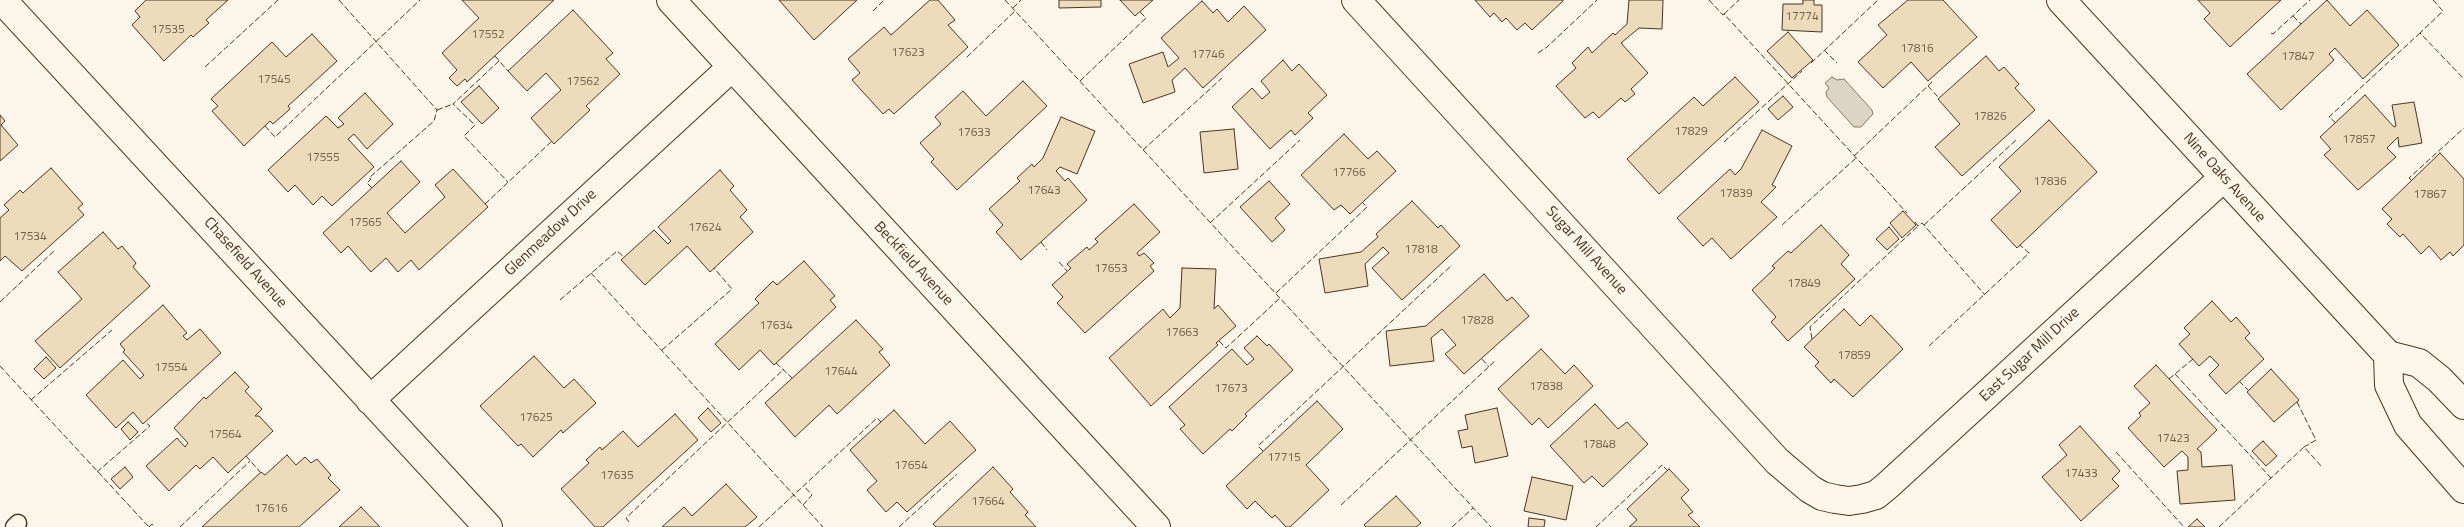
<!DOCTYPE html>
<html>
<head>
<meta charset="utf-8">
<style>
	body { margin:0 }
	canvas { display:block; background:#fbf6e9 }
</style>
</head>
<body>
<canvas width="2464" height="527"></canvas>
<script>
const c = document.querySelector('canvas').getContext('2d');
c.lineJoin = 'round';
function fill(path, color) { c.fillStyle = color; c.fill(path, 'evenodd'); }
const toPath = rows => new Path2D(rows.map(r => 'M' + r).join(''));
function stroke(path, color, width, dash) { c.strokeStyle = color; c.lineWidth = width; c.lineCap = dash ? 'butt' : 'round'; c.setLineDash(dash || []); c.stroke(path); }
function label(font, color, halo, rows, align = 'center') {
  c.font = font + ' "Titillium Web",sans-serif'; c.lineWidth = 4; c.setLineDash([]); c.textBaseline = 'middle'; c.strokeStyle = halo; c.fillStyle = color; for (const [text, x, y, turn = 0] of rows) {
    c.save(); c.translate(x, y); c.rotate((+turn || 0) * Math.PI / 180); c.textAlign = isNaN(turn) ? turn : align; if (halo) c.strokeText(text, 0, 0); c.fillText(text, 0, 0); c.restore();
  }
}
const water = toPath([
	[1832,77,1837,80,1844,79,1872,110,1873,114,1861,127,1854,127,1827,97,1826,92,1829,88,1825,83,1832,77]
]);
const building = toPath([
	[146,0,228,0,206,20,209,23,193,37,191,35,164,61,132,25,140,17,135,11,146,0],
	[462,0,554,0,467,82,465,79,457,86,449,78,457,70,442,53,479,18,462,0],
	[779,0,857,0,814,40,779,0],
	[930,0,938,0,955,20,948,25,968,47,894,114,889,109,883,114,852,80,860,73,848,59,884,27,891,35,930,0],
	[1059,0,1101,0,1101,7,1059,8,1059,0],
	[1120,0,1153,0,1135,16,1120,0],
	[1475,0,1563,0,1563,1,1532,30,1525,23,1517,30,1506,18,1502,22,1494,13,1490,17,1475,0],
	[1629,0,1663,0,1662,29,1639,28,1621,43,1648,73,1631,89,1635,94,1625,102,1621,98,1599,118,1593,112,1585,118,1556,86,1576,68,1572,63,1588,47,1592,53,1613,33,1615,35,1627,24,1629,0],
	[1803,0,1814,0,1814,5,1822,5,1822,32,1782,30,1783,4,1803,4,1803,0],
	[1908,0,1943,0,1977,37,1928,81,1911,62,1883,88,1858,62,1887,35,1878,25,1908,0],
	[2198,0,2281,0,2230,47,2204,19,2210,13,2198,0],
	[2327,0,2350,26,2367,10,2399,45,2363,79,2335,48,2329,54,2334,60,2281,110,2247,74,2327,0],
	[1202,1,1213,13,1217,9,1228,22,1244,6,1266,30,1203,88,1185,68,1172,80,1175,92,1143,103,1129,64,1163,52,1168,67,1179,58,1161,38,1202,1],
	[573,10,613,53,606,59,620,74,586,106,590,110,554,144,531,118,561,90,546,73,527,91,508,71,573,10],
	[1788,32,1813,60,1792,78,1767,51,1788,32],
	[312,34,337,61,288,106,290,109,273,124,270,121,244,146,212,111,218,106,211,99,272,42,286,57,312,34],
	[1986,56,1999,71,2004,67,2019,84,2015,88,2035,110,1962,176,1935,147,1960,124,1938,99,1986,56],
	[1283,60,1292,71,1299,64,1327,95,1308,113,1313,118,1295,135,1291,130,1270,149,1232,107,1252,88,1262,99,1270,92,1261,81,1283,60],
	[1735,77,1759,102,1659,194,1627,159,1694,97,1703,106,1735,77],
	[1023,81,1047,106,957,190,931,162,934,159,920,143,941,124,935,117,963,91,986,116,1023,81],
	[479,86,499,108,482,124,461,102,479,86],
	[365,93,393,124,367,149,354,134,348,139,374,167,332,206,322,196,313,205,295,185,288,192,268,170,326,116,338,128,344,124,338,118,365,93],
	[2365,95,2394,127,2396,126,2392,105,2414,102,2422,143,2399,147,2398,137,2387,148,2396,157,2358,190,2324,155,2331,149,2320,137,2365,95],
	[1783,96,1793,107,1778,120,1768,109,1783,96],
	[0,115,5,121,1,125,18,145,0,161,0,115],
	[1061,117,1095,131,1077,174,1060,167,1056,171,1065,181,1068,178,1087,200,1021,260,996,232,1003,225,989,209,1020,181,1017,178,1032,164,1034,167,1043,158,1061,117],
	[2049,120,2097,172,2017,248,1991,220,2021,191,1999,167,2049,120],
	[1234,129,1238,169,1204,173,1200,132,1234,129],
	[1762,130,1792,146,1772,185,1776,187,1761,202,1777,217,1731,259,1712,238,1703,246,1677,218,1730,169,1735,175,1741,169,1762,130],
	[1344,134,1368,159,1377,151,1396,171,1350,214,1341,205,1334,210,1301,175,1344,134],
	[2440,153,2464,179,2464,245,2453,256,2450,252,2441,260,2429,246,2421,254,2403,234,2400,237,2387,224,2392,219,2382,209,2440,153],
	[401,161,420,182,387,213,405,233,445,197,435,185,453,169,488,207,419,270,411,260,398,272,386,258,371,272,348,246,341,253,323,233,401,161],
	[51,168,83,204,78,208,84,215,22,271,5,256,0,261,0,218,9,210,4,205,20,190,23,193,51,168],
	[720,170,734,186,730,190,747,210,740,217,753,232,710,272,687,246,645,285,621,260,654,230,668,244,671,241,658,227,720,170],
	[1269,181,1290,204,1275,218,1285,230,1272,242,1240,207,1269,181],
	[1412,201,1438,228,1441,225,1460,246,1402,300,1372,268,1389,253,1383,247,1365,264,1368,286,1325,293,1319,259,1361,252,1378,237,1376,234,1412,201],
	[1134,204,1160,232,1137,253,1139,256,1144,253,1154,263,1150,266,1154,271,1085,333,1057,303,1063,297,1052,285,1071,268,1067,264,1087,247,1089,250,1098,242,1095,239,1134,204],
	[1903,211,1916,225,1902,238,1890,223,1903,211],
	[1821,225,1849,255,1841,264,1855,279,1788,341,1771,322,1776,317,1752,290,1775,268,1772,266,1788,251,1791,253,1821,225],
	[1889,227,1899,239,1887,250,1876,239,1889,227],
	[103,232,118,249,122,246,136,263,133,267,150,286,60,368,35,341,82,299,58,272,103,232],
	[804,261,835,296,830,300,836,307,774,365,760,350,739,370,715,344,759,303,755,299,773,281,777,285,804,261],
	[1182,268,1216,269,1214,309,1218,305,1236,326,1216,343,1218,345,1151,406,1109,358,1163,309,1170,318,1180,308,1182,268],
	[1484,274,1507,301,1512,297,1529,316,1464,374,1445,354,1456,345,1442,329,1431,338,1434,361,1390,366,1386,331,1426,326,1484,274],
	[2212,301,2231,322,2236,317,2250,333,2245,338,2264,359,2226,394,2209,375,2219,365,2210,356,2199,366,2179,344,2190,334,2184,328,2212,301],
	[163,305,187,333,183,336,187,340,200,329,221,353,143,424,133,412,116,428,86,395,123,360,140,379,144,375,123,352,125,350,120,344,163,305],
	[1844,309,1860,326,1871,315,1903,349,1853,397,1834,379,1831,383,1815,366,1819,362,1804,347,1844,309],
	[856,320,883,349,879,352,890,365,837,414,829,405,795,437,765,403,856,320],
	[1257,336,1267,346,1269,344,1293,370,1245,414,1247,416,1232,431,1230,429,1203,454,1180,429,1185,425,1169,407,1232,349,1247,365,1254,359,1244,348,1257,336],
	[1541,349,1565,374,1574,365,1593,386,1548,428,1539,418,1532,425,1498,389,1541,349],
	[534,356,564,388,574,379,596,403,563,433,561,430,533,457,521,444,518,446,480,406,534,356],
	[46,357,56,368,44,379,34,369,46,357],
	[2156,365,2217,430,2197,449,2201,452,2202,467,2232,465,2235,500,2180,504,2177,471,2188,470,2188,457,2182,451,2164,467,2128,428,2141,416,2139,413,2150,403,2134,386,2156,365],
	[2271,369,2299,400,2274,422,2247,392,2271,369],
	[235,372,249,387,245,391,262,409,255,416,259,416,273,431,228,473,213,457,200,469,196,465,169,491,146,466,177,438,185,447,188,443,174,428,204,397,206,399,235,372],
	[1317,401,1343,429,1306,465,1329,490,1290,527,1286,527,1275,515,1272,518,1255,501,1247,509,1226,486,1317,401],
	[1595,404,1618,429,1627,422,1648,444,1603,487,1592,476,1584,483,1550,446,1595,404],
	[708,408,721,423,711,432,698,418,708,408],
	[1497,408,1508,456,1475,463,1472,446,1462,448,1458,431,1468,429,1465,415,1497,408],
	[894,410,925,444,950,421,976,450,907,512,897,502,886,512,867,490,877,481,850,450,894,410],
	[675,414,698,440,603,527,595,527,561,489,589,463,586,460,600,447,602,450,623,431,638,447,675,414],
	[128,422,138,432,130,440,121,429,128,422],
	[2080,426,2120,471,2112,479,2119,486,2081,521,2042,477,2067,455,2059,445,2080,426],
	[2263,441,2277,456,2266,466,2252,451,2263,441],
	[287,455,296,465,305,457,311,463,317,459,331,475,328,478,340,490,299,527,202,527,261,472,265,475,287,455],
	[125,467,133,477,120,489,111,479,125,467],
	[993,467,1013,489,1010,492,1028,512,1025,515,1036,527,936,527,933,524,993,467],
	[1669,469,1689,490,1681,498,1693,512,1688,515,1700,527,1629,527,1637,520,1627,509,1669,469],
	[1532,477,1573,486,1566,520,1524,511,1532,477],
	[726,484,757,517,745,527,662,527,684,507,692,516,726,484],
	[1396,496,1421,523,1416,527,1366,527,1364,525,1396,496],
	[361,507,380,527,339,527,361,507],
	[1529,518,1545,520,1544,527,1528,527,1529,518],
	[2197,519,2205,527,2188,527,2197,519]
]);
const lane = toPath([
	[14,527,18,523]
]);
const street = toPath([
	[2,0,488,527],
	[671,0,1156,527],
	[1356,0,1777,461,1810,489,1822,496,1835,499,1849,501,1862,499,1876,495,1887,486,2223,178],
	[2061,0,2388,355,2419,363,2439,379,2464,405],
	[2388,355,2389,385,2408,425,2464,489],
	[370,400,732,67]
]);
const fence = toPath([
	[339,0,437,110],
	[1005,0,1491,527],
	[1709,0,1723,15,1724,14,1907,213],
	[2433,0,2443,11,2420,33,2464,79],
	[1013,8,1021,0],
	[873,11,884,0],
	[1724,14,1739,0],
	[2293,16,2301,24],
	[2271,33,2273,34,2310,0],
	[1824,50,1837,63],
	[1538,53,1547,47,1597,0],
	[495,56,508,71],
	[967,57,1015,11],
	[499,61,453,104,475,125,464,136,508,182],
	[1811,63,1878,0],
	[205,67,278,0],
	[1080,81,1146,18,1140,12],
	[1928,86,1939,98],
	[437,110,453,104],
	[2336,123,2329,117,2420,33],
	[265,126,275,137,420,0],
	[1724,142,1802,71],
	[1143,150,1222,78],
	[1854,156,1932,82,1930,80],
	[2411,180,2409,178,2464,128],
	[372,188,367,183,371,179,369,178,434,121,437,110],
	[485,204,552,141],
	[1915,222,1918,226,1922,223,1985,295],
	[1210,223,1300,140],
	[1782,225,1856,158],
	[1924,225,2016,140],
	[1041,242,1047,250],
	[1059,262,1067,271],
	[591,273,823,527],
	[1276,293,1367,207,1363,203],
	[560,300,617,251,624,257],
	[0,302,55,250],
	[1812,339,1810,327,1918,226],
	[1219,341,1226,348,1280,298],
	[1929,346,2029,253,2020,245],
	[662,350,732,289,714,268],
	[1482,359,1489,367],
	[776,363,792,378],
	[0,366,149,527],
	[2175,374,2271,478],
	[2169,379,2193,359],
	[2239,381,2248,390],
	[31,400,112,330],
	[2297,402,2316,440,2304,447],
	[1263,451,1258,446,1452,265],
	[2116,452,2184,527],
	[246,456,261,473],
	[97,472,150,426,145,422],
	[803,505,812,495,804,486],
	[1341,505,1496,360],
	[629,522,626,518,784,369],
	[149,527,152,524,155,527],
	[180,527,250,461],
	[759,527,877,418,881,422],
	[899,527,957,474],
	[1452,527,1473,508],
	[1596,527,1662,465,1668,471],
	[2219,527,2304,447,2322,467]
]);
const numberNames = [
	["17774",1802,17],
	["17535",168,30],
	["17552",488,35],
	["17816",1917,49],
	["17623",908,53],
	["17746",1208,55],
	["17847",2298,57],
	["17545",274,80],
	["17562",583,82],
	["17826",1990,117],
	["17829",1691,132],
	["17633",974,133],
	["17857",2359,140],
	["17555",323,158],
	["17766",1349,173],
	["17836",2050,182],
	["17643",1044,191],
	["17839",1736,194],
	["17867",2430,195],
	["17565",365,223],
	["17624",705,228],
	["17534",30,237],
	["17818",1421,250],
	["17653",1111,269],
	["17849",1804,284],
	["17828",1477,321],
	["17634",776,326],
	["17663",1182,333],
	["17859",1854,356],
	["17554",171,368],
	["17644",841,372],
	["17838",1546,387],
	["17673",1231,389],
	["17625",536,418],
	["17564",225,435],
	["17423",2173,439],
	["17848",1599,445],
	["17715",1284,458],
	["17654",911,466],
	["17433",2081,474],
	["17635",617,476],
	["17664",988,502],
	["17616",271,509]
];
const streetNames = [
	["Nine Oaks Avenue",2224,178,48],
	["Glenmeadow Drive",551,233,-43],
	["Sugar Mill Avenue",1586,251,48],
	["Chasefield Avenue",245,263,48],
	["Beckfield Avenue",913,264,47],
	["East Sugar Mill Drive",2030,355,-43]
];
fill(water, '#dcd4c6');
stroke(water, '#887966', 1);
fill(building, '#ecdcbc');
stroke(building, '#4a3520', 1);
stroke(lane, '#4a3520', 19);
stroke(street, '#4a3520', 30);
stroke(lane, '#fbf6e9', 16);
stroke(street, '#fbf6e9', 28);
stroke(fence, '#4a3520', 1, [6, 2.5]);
label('12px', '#725f47', null, numberNames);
label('15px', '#4a3520', '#fbf6e9', streetNames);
</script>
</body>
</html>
